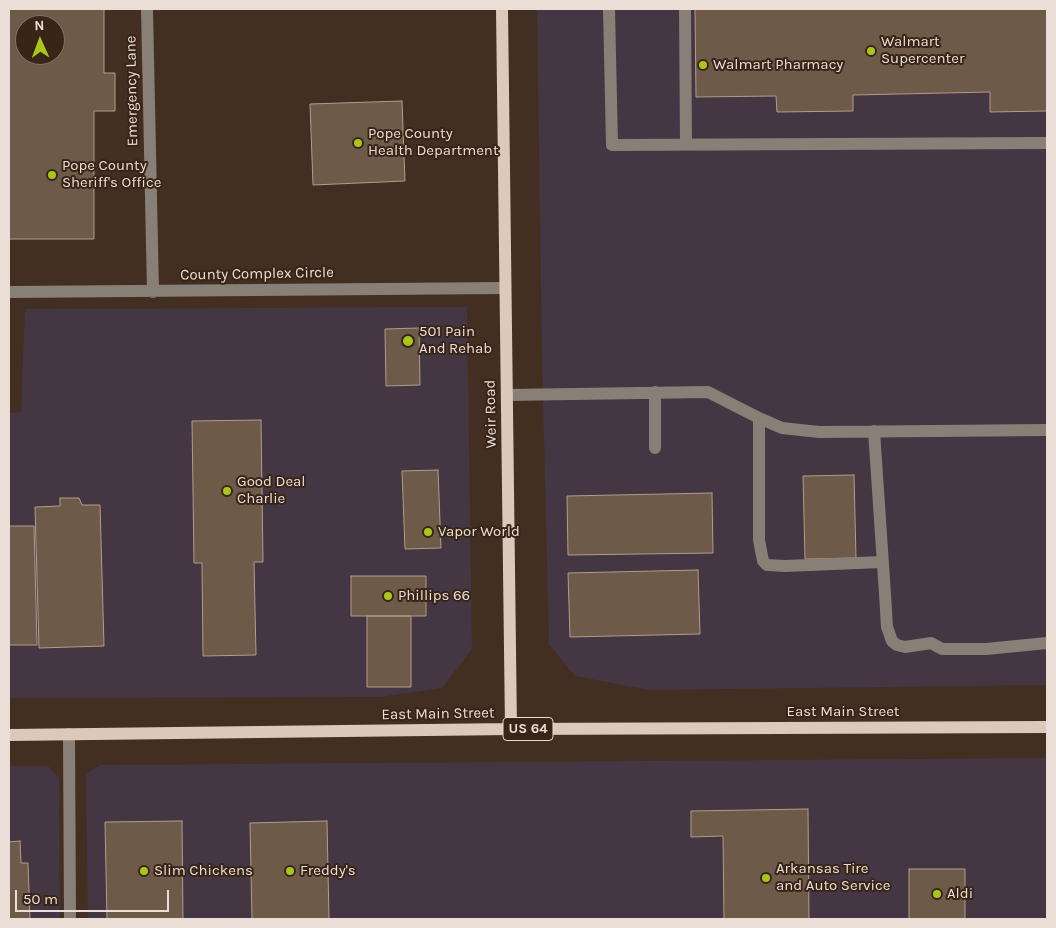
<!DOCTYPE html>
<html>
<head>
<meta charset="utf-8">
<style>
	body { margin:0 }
	#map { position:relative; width:1056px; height:928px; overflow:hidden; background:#432f22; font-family:Karla,sans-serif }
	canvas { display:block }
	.frame { position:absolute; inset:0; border:10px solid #ebded6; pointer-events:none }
	.north { position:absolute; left:15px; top:15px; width:50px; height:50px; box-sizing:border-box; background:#382518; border:1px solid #806f64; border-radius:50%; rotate:358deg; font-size:14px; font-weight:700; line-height:20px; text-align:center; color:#ebded6 }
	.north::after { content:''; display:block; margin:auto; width:18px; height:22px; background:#a9c71b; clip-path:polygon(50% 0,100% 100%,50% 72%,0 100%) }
	.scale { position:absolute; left:15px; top:890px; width:154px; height:22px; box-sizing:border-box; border:2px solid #ebded6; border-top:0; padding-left:6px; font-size:15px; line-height:18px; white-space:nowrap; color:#ebded6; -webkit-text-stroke:4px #382518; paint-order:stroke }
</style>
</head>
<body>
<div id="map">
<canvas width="1056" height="928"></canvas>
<div class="frame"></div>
<div class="north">N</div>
<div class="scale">50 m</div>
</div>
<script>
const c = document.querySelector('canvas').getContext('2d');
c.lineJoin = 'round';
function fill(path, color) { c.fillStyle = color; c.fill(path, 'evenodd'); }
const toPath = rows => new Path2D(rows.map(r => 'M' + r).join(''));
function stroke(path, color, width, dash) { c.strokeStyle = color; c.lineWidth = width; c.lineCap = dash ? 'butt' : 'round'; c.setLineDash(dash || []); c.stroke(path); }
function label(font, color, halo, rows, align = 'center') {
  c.font = font + ' Karla,sans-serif'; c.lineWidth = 4; c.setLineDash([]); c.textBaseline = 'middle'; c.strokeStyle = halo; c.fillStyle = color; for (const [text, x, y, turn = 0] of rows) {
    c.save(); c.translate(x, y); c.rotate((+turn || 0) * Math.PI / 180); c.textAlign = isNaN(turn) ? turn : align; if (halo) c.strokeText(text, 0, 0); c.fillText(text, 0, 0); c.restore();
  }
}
const commercial = toPath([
	[537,9,1047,9,1047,685,649,690,575,676,549,644,542,356],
	[467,307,472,649,442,688,380,697,9,698,9,413,21,412,25,309],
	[1047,758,1047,919,88,919,86,774,100,765],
	[9,766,48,766,59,778,60,919,9,919]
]);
const building = toPath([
	[9,9,104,9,104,73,115,73,115,111,94,111,94,239,9,239,9,9],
	[25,25,55,25,55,55,25,55,25,25],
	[695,9,1047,9,1047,111,990,112,990,92,853,95,853,111,777,112,776,96,696,97,695,9],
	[402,101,405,181,313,185,310,104,402,101],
	[419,328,420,385,386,386,385,329,419,328],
	[261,420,263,562,254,562,256,655,203,656,202,563,194,563,192,421,261,420],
	[438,470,441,548,405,549,402,471,438,470],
	[854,475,856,558,805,559,803,476,854,475],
	[712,493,713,553,568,555,567,496,712,493],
	[60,498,79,498,82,505,100,505,104,646,39,648,35,507,60,506,60,498],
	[9,526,34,526,37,645,9,645,9,526],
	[698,570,700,634,570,637,568,573,698,570],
	[351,576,426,576,426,616,351,616,351,576],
	[367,616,411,616,411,687,367,687,367,616],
	[808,809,809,919,724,919,723,836,691,837,691,811,808,809],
	[182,821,183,919,107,919,105,822,182,821],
	[327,821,329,919,252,919,250,823,327,821],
	[20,841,21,863,28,863,30,919,9,919,9,842,20,841],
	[909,869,965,869,965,919,909,919,909,869]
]);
const minor = toPath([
	[147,9,153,292],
	[609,9,612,145,1047,143],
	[685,9,686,144],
	[9,292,505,288],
	[507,395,708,392,759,418,782,428,819,432,1047,430],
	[759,418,759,540,763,561,767,565,785,566,882,562],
	[874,431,885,594,887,627,892,641,897,645,905,647,931,643,942,649,986,649,1047,643],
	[655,448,655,392],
	[69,734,70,919]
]);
const major = toPath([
	[502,9,511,729],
	[9,735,511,729,1047,727]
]);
const markers = [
	[871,51,5,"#a9c71b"],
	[703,65,5,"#a9c71b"],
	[358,143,5,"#a9c71b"],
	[52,175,5,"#a9c71b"],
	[408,341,6,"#a9c71b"],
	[227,491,5,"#a9c71b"],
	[428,532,5,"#a9c71b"],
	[388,596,5,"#a9c71b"],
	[144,871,5,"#a9c71b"],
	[290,871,5,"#a9c71b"],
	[766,878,5,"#a9c71b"],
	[937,894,5,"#a9c71b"]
];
const shields = [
	[528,729,50]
];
const shieldNames = [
	["US 64",528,729]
];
const poiNames = [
	["Walmart",881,42],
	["Supercenter",881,59],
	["Walmart Pharmacy",713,65],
	["Pope County",368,134],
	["Health Department",368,151],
	["Pope County",62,166],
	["Sheriff's Office",62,183],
	["501 Pain",419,332],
	["And Rehab",419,349],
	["Good Deal",237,482],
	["Charlie",237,499],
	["Vapor World",438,532],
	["Phillips 66",398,596],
	["Arkansas Tire",776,869],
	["and Auto Service",776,886],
	["Slim Chickens",154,871],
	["Freddy's",300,871],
	["Aldi",947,894]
];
const streetNames = [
	["Emergency Lane",132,91,-91],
	["County Complex Circle",257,274,-1],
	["Weir Road",491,414,-91],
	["East Main Street",843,712],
	["East Main Street",438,714,-1]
];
fill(commercial, '#443643');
fill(building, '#6e5a49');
stroke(building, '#b39c8b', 1);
stroke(minor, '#887f77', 12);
stroke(major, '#ddc9b9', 12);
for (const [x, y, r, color] of markers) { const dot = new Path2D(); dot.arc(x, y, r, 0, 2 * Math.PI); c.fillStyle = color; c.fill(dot); stroke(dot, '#382518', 2); }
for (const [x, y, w] of shields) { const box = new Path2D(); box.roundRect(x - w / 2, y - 11.5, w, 23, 4); c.fillStyle = '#382518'; c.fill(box); stroke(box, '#ebded6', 1); }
label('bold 14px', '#ebded6', null, shieldNames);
label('15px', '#ebded6', '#382518', poiNames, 'left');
label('15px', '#ebded6', '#382518', streetNames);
</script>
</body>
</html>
